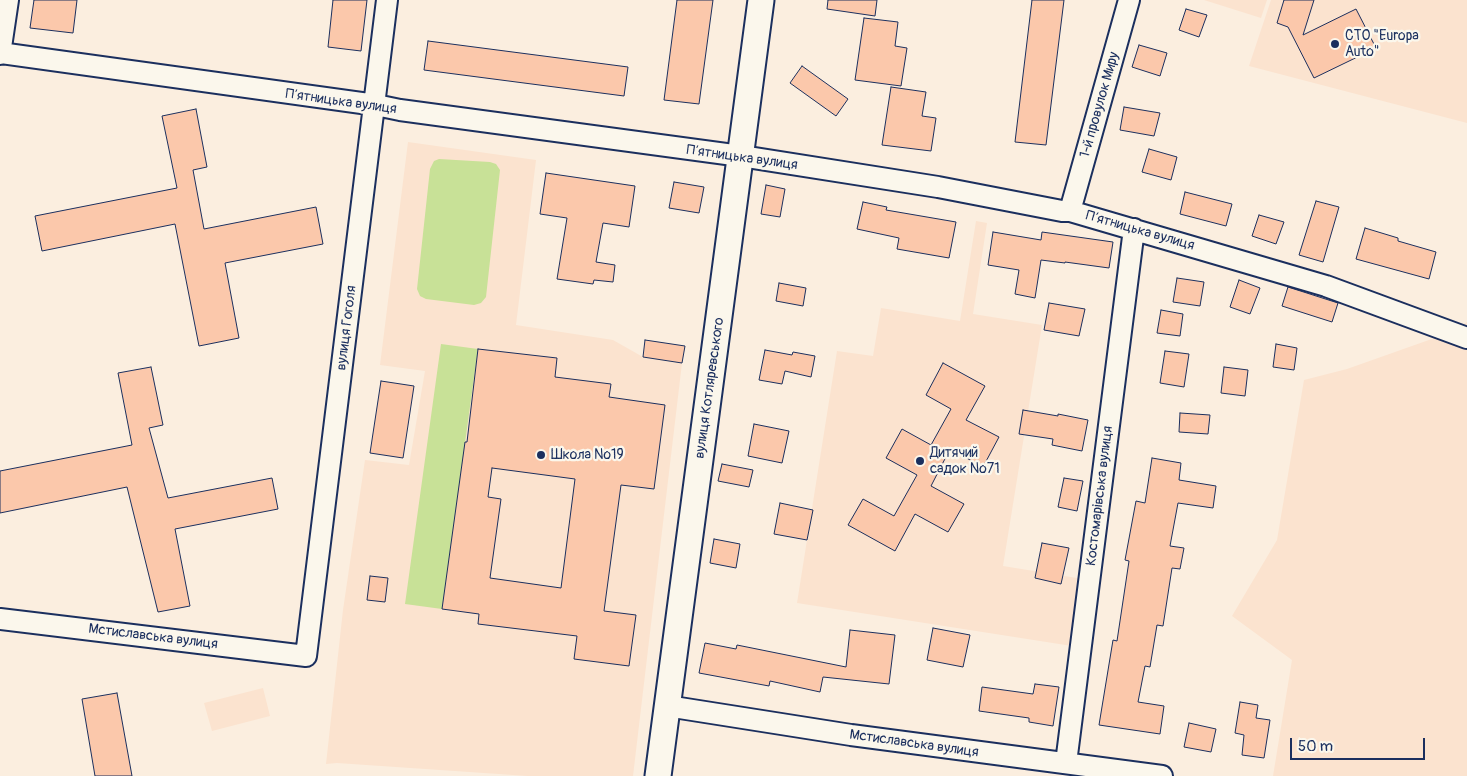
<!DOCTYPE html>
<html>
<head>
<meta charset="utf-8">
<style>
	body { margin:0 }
	#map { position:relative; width:1467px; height:776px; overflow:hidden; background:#fbeedf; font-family:Pangolin,sans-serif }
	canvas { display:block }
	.scale { position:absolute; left:1290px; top:738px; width:135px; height:22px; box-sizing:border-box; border:2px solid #1b2f5e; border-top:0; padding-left:6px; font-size:15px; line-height:18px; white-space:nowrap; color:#1b2f5e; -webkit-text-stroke:4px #fbf7ec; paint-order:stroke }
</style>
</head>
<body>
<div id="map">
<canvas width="1467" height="776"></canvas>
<div class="scale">50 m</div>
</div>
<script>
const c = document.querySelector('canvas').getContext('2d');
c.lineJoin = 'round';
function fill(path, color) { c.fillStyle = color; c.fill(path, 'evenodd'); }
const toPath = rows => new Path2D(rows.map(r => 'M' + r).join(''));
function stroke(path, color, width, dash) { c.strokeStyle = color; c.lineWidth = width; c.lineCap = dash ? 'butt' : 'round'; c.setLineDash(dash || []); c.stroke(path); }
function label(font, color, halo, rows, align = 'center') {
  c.font = font + ' Pangolin,sans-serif'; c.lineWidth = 4.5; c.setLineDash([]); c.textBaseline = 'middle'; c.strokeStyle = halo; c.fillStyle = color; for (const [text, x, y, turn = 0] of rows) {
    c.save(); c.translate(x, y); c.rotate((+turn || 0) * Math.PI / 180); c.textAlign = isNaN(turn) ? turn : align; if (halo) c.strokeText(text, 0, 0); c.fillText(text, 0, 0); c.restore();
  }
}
const built = toPath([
	[1204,0,1267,0,1261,18],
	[1271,0,1467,0,1467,123,1249,66],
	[408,142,536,160,516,325,613,340,643,357,682,363,633,776,528,776,337,763,326,764,343,610,365,460,409,465,425,371,380,365],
	[976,221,987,223,973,314,1042,325,1003,566,1083,579,1072,646,797,603,837,351,873,356,881,308,960,321],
	[1467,322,1467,776,1273,776,1292,660,1232,616,1277,540,1304,380,1347,369,1443,335],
	[263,688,270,716,212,731,204,703]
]);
const green = toPath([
	[439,159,490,162,496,164,500,170,486,297,481,303,474,305,426,299,420,296,417,289,430,169,434,161],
	[441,344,478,349,442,609,405,604]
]);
const building = toPath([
	[34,0,77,0,73,33,30,28,34,0],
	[333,0,367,0,361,51,328,47,333,0],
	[677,0,713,0,699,104,664,100,677,0],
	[828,0,877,0,875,16,827,9,828,0],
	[1032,0,1064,0,1046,145,1015,142,1032,0],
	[1284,0,1314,0,1303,35,1356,9,1376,48,1314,78,1288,27,1277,23,1284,0],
	[1186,9,1207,15,1199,37,1179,30,1186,9],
	[864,18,898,22,895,46,907,48,901,86,855,80,864,18],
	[428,41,628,67,624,96,424,70,428,41],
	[1139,45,1167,53,1160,76,1132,67,1139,45],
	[802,66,848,99,836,116,790,83,802,66],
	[891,87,926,92,922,116,936,118,931,151,882,145,891,87],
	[1124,107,1160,113,1154,136,1120,130,1124,107],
	[196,109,207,167,193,170,204,229,316,207,323,244,225,263,239,338,199,346,175,224,42,251,35,216,177,188,162,116,196,109],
	[1149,149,1177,157,1171,180,1142,172,1149,149],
	[546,173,635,186,629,227,603,223,596,262,615,265,613,282,594,280,593,284,557,279,567,218,540,214,546,173],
	[674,182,704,187,699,213,669,208,674,182],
	[766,185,785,189,780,217,761,214,766,185],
	[1185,192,1232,204,1226,226,1180,214,1185,192],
	[1316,201,1339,207,1323,262,1299,255,1316,201],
	[863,202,887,207,886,210,956,222,949,258,897,249,899,238,857,229,863,202],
	[1259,215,1284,222,1276,244,1252,236,1259,215],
	[1365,228,1398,238,1398,241,1436,252,1429,279,1356,259,1365,228],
	[993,232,1041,240,1042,232,1113,242,1109,268,1065,262,1065,263,1041,260,1035,298,1015,294,1019,270,988,265,993,232],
	[1177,278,1204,282,1200,306,1173,302,1177,278],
	[1239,280,1260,288,1250,314,1230,307,1239,280],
	[779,283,806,288,803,306,776,301,779,283],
	[1288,287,1338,303,1332,322,1282,306,1288,287],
	[1049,303,1085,309,1079,336,1044,330,1049,303],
	[1161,310,1183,314,1180,336,1157,333,1161,310],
	[645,340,685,346,682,363,643,357,645,340],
	[1276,344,1297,348,1294,370,1273,367,1276,344],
	[478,349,557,358,555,377,611,384,609,397,665,405,654,489,621,485,604,611,636,615,629,666,574,659,577,636,478,624,479,614,442,609,465,442,467,442,478,349],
	[492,468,575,479,561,588,490,578,501,499,488,497,492,468],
	[765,350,792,355,793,352,815,356,811,377,785,371,782,384,759,380,765,350],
	[1165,351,1189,354,1184,387,1160,383,1165,351],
	[943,363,985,386,966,420,999,437,983,467,950,449,931,486,964,504,948,532,915,514,895,551,848,525,863,499,894,516,917,475,886,458,902,429,931,445,951,409,926,395,943,363],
	[151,367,163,425,149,428,168,498,272,478,278,509,175,529,190,606,158,612,127,487,0,513,0,471,132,445,118,373,151,367],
	[1224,367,1248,370,1245,396,1221,393,1224,367],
	[381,381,414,386,403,458,370,453,381,381],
	[1023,410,1058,416,1058,414,1088,420,1082,451,1052,445,1053,439,1019,434,1023,410],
	[1180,413,1210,415,1208,434,1179,432,1180,413],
	[754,424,789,431,782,463,748,456,754,424],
	[1152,458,1181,463,1179,480,1216,486,1213,508,1178,503,1170,546,1184,548,1180,569,1172,568,1163,626,1157,625,1150,667,1145,666,1138,702,1164,706,1160,734,1099,725,1113,640,1117,641,1129,561,1125,560,1136,501,1145,503,1152,458],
	[722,464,753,470,749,487,718,481,722,464],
	[1064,478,1083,481,1077,511,1058,507,1064,478],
	[780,503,813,510,807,540,774,534,780,503],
	[714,539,740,544,736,568,710,563,714,539],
	[1042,543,1069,548,1061,584,1035,578,1042,543],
	[370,576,388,578,385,602,367,600,370,576],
	[933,628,970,635,963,667,927,660,933,628],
	[850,630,895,635,889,684,823,677,820,692,770,681,769,686,699,673,705,643,736,649,737,645,846,667,850,630],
	[1035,684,1059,687,1053,726,1029,722,1029,718,979,711,982,687,1033,694,1035,684],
	[117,693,132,776,95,776,82,699,117,693],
	[1240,702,1258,705,1256,718,1270,720,1264,758,1242,755,1244,735,1235,733,1240,702],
	[1189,723,1216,729,1211,752,1184,747,1189,723]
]);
const minor = toPath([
	[0,53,376,105,400,110,741,156,938,187,1062,211,1070,211,1326,286,1467,338],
	[0,54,8,0],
	[1070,211,1129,0],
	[0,619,306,656,387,0],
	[667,706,851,735,1162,776],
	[1066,763,1134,229]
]);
const tertiary = toPath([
	[658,776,761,0]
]);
const markers = [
	[1335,44,5,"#1b2f5e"],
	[541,455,5,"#1b2f5e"],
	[920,461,5,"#1b2f5e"]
];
const poiNames = [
	["СТО \"Europa",1345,36],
	["Auto\"",1345,52],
	["Дитячий",930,453],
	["садок №71",930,469],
	["Школа №19",551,455]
];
const streetNames = [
	["Пʼятницька вулиця",341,102,8],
	["1-й провулок Миру",1100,105,-74],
	["Пʼятницька вулиця",742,158,8],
	["Пʼятницька вулиця",1140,231,16],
	["вулиця Гоголя",347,328,-83],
	["вулиця Котляревського",710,388,-82],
	["Костомарівська вулиця",1100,496,-83],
	["Мстиславська вулиця",153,637,7],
	["Мстиславська вулиця",914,744,8]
];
fill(built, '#fbe3cf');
fill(green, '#c8e197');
fill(building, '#fbc8ab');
stroke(building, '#1b2f5e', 1);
stroke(minor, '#1b2f5e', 24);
stroke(tertiary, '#1b2f5e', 29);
stroke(minor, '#fbf7ec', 20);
stroke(tertiary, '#fbf7ec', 25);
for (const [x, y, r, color] of markers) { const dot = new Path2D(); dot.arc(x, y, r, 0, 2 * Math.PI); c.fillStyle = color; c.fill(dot); stroke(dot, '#fbf7ec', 2); }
label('14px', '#1b2f5e', '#fbf7ec', poiNames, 'left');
label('14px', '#1b2f5e', '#fbf7ec', streetNames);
</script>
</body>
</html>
